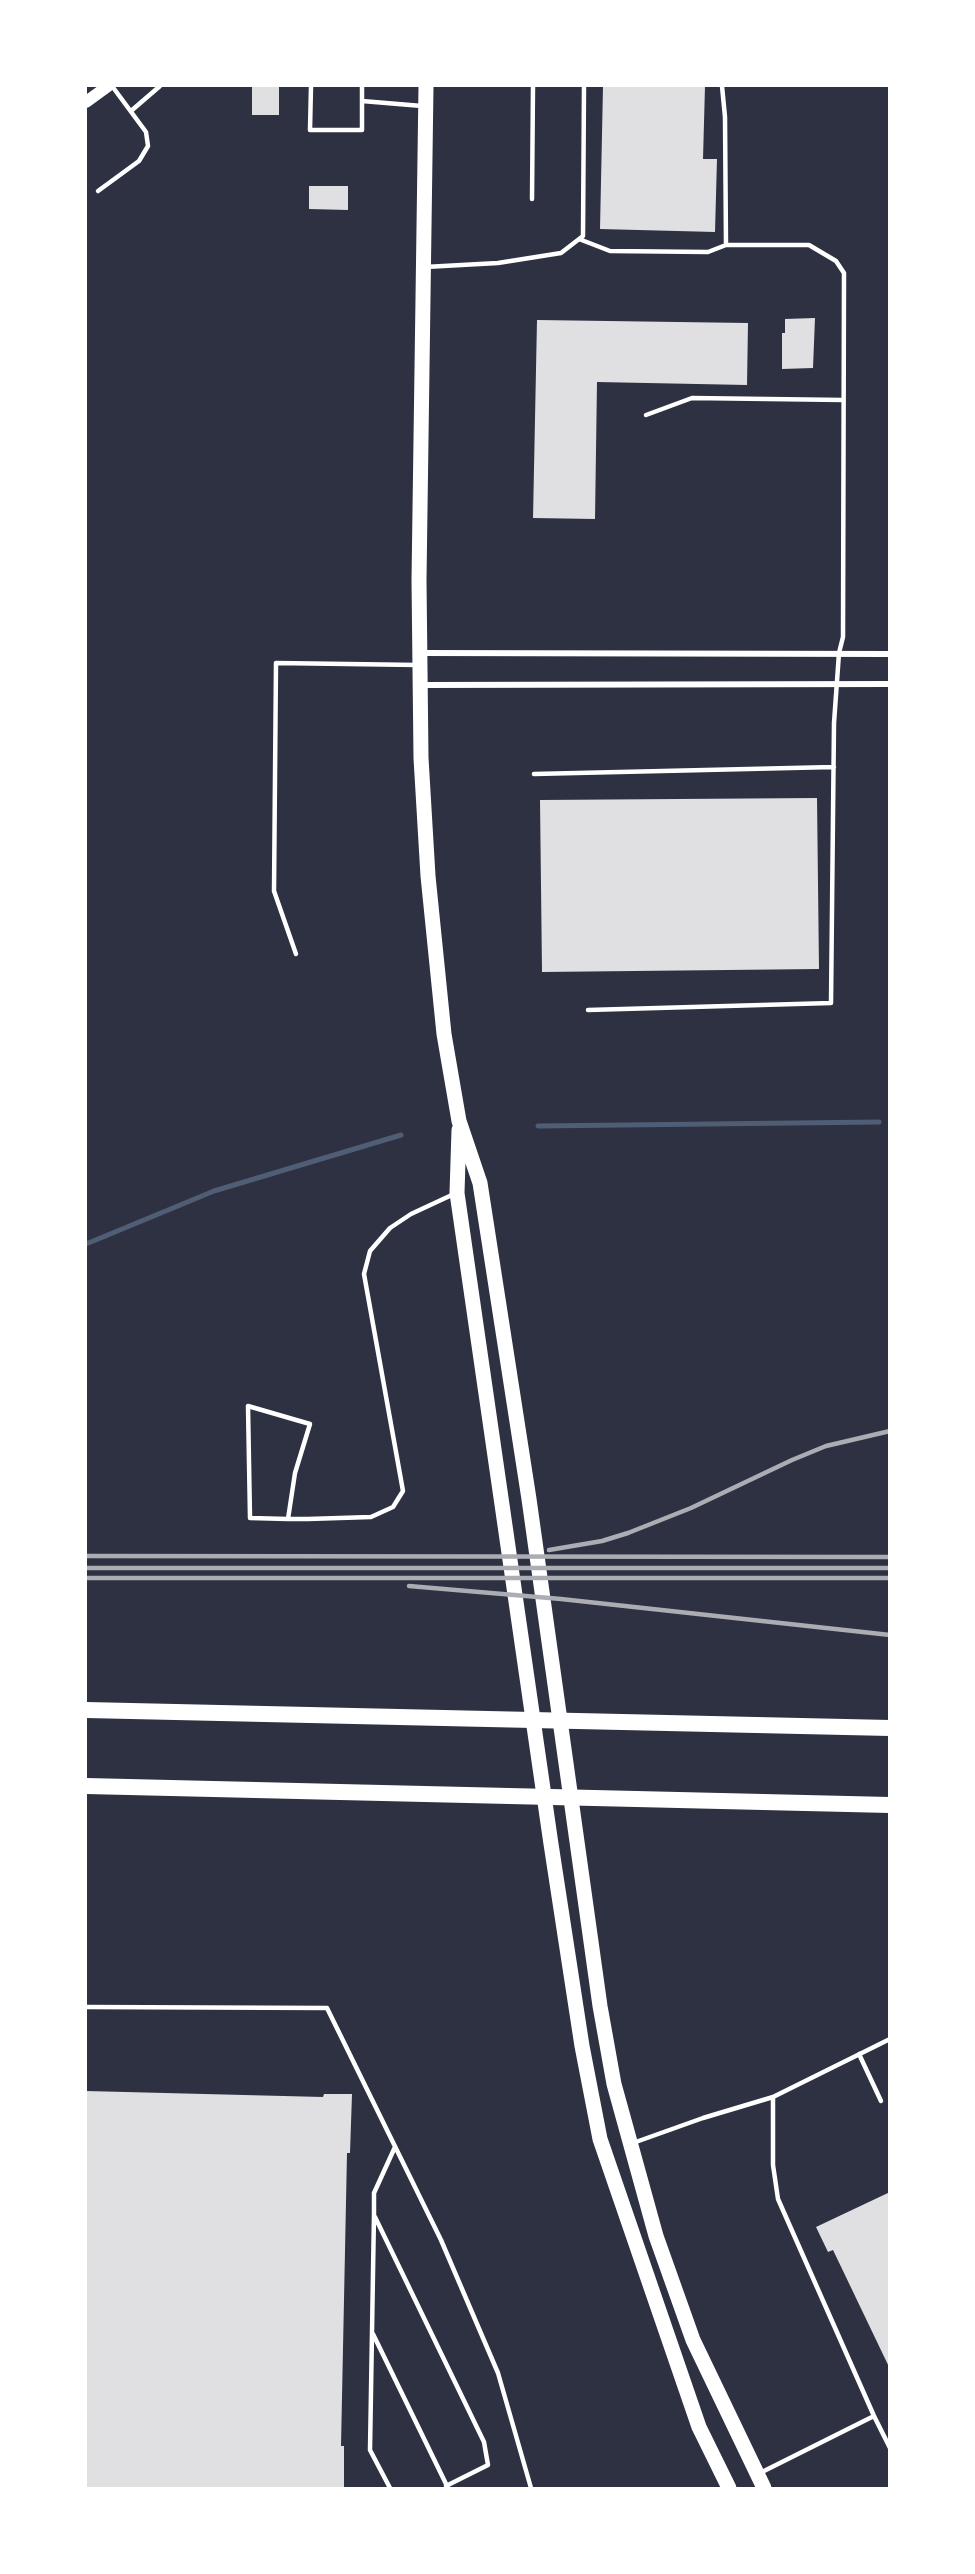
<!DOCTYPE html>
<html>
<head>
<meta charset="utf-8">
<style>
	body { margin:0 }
	#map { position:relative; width:975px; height:2574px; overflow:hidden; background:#2d3142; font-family:"Roboto Condensed",sans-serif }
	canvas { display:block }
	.frame { position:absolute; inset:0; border:87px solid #fff; pointer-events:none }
</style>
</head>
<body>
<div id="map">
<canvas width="975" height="2574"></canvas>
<div class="frame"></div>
</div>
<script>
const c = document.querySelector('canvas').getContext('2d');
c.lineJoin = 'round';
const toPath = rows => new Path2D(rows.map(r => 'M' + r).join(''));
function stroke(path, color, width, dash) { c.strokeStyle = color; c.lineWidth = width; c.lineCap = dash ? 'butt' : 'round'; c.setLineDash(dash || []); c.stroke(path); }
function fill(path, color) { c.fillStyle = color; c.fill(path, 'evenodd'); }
const stream = toPath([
	[538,1126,879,1122],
	[86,1244,214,1191,401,1135]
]);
const building = toPath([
	[252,86,279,86,279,115,252,115],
	[603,86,705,86,703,159,717,159,715,232,600,229],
	[309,186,348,186,348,210,309,209],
	[815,318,813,368,782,369,782,333,785,333,785,319],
	[537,320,748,323,747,385,597,382,595,519,533,518],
	[817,798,819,969,542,972,540,800],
	[86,2091,323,2097,324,2094,352,2094,350,2153,347,2153,341,2446,344,2446,344,2488,86,2488],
	[890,2192,890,2369,833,2250,828,2252,816,2227]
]);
const service = toPath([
	[311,86,310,130,362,130,362,86],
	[362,101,422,106],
	[131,111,160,86],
	[98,191,139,161,148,146,146,132,112,86],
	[532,199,533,86],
	[579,239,610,251,708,252,726,245],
	[425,267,498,263,561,253,583,236,584,86],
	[646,415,692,398,843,400],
	[534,774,834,767],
	[296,954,274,891,276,663,418,665],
	[588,1010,831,1003,834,723,839,653,843,637,844,273,836,261,809,245,726,245,725,117,722,86],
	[288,1519,295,1473,310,1424,248,1406,250,1518,288,1519,308,1519,371,1517,393,1507,403,1491,364,1274,370,1251,390,1228,411,1214,454,1194],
	[86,2007,327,2008,441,2240,498,2373,531,2488],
	[859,2054,881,2101],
	[633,2143,703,2118,773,2097],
	[375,2217,484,2442,488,2465,446,2486],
	[373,2334,448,2488],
	[874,2416,890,2448],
	[760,2473,874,2416,778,2199,773,2165,773,2097,890,2039],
	[390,2488,370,2450,374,2214,374,2193,395,2147]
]);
const minor = toPath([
	[420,653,890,654],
	[421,685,890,684]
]);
const secondary = toPath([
	[86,102,108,86]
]);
const primary = toPath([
	[426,86,419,580,421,758,428,876,444,1034,459,1121,480,1183,529,1499,600,2006,614,2084,656,2236,693,2340,764,2488],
	[459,1130,457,1193,551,1844,582,2046,600,2139,699,2427,729,2488]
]);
const motorway = toPath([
	[86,1710,890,1728],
	[86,1786,890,1805]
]);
const rail = toPath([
	[549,1550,602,1541,628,1533,691,1508,792,1460,826,1446,890,1431],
	[86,1556,890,1557],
	[86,1568,890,1568],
	[86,1578,890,1578],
	[409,1586,561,1599,890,1635]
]);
stroke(stream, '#4f5d75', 5);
fill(building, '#e0e0e3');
stroke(service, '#fff', 4.5);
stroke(minor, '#fff', 6);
stroke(secondary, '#fff', 12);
stroke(primary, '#fff', 15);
stroke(motorway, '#fff', 16);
stroke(rail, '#abadb3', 4.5);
</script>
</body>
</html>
